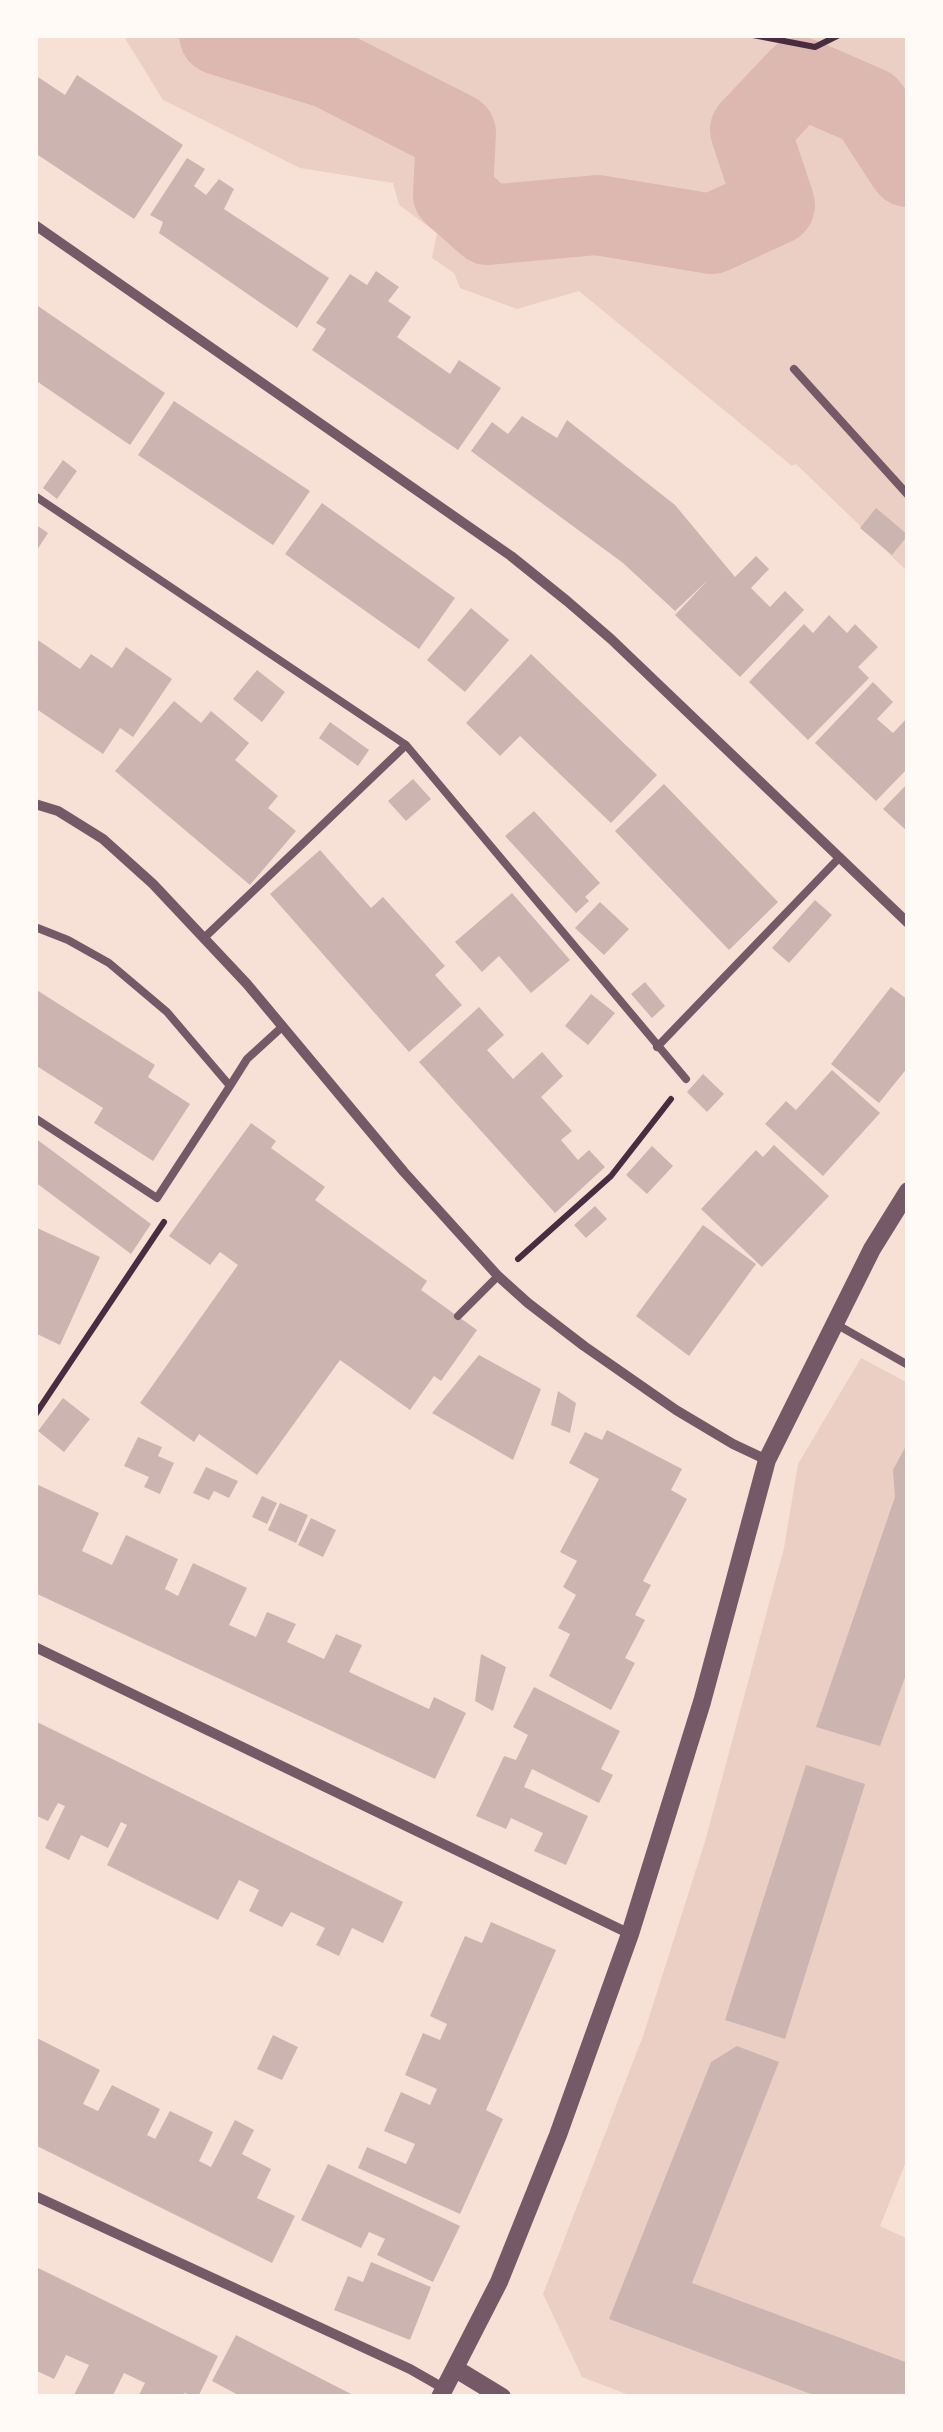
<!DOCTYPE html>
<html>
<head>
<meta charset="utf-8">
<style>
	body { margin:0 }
	#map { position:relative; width:943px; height:2432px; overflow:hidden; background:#f7e1d7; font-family:Figtree,sans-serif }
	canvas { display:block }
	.frame { position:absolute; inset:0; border:38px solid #fffaf5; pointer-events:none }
</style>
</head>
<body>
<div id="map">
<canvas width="943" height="2432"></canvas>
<div class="frame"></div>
</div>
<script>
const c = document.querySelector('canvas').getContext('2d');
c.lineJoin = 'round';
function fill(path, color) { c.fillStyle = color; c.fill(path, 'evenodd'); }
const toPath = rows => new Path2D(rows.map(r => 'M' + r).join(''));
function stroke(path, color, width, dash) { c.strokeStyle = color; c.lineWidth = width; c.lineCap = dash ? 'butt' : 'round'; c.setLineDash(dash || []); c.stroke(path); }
const green = toPath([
	[123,35,908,35,908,572,796,464,792,466,579,291,517,309,460,288,454,273,432,258,437,233,399,205,393,183,300,168,163,100],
	[861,1358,908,1383,908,2157,880,2226,908,2239,908,2397,634,2397,582,2377,543,2294,643,2036,706,1838,784,1548,798,1464]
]);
const river = toPath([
	[219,35,330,69,456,133,453,194,488,225,597,215,712,234,775,205,750,130,800,77,869,107,908,167]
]);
const building = toPath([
	[35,75,65,95,77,75,183,145,134,219,35,153],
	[187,158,205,169,194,186,206,195,219,179,234,189,224,209,329,278,297,328,159,233,163,222,150,215],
	[376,271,399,287,388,301,411,317,397,337,450,374,459,360,501,388,458,450,312,350,326,329,316,323,350,274,367,285],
	[35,304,165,393,130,445,35,380],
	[174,401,310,491,273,545,138,455],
	[522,416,557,438,567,420,675,505,735,577,756,556,769,569,751,588,770,607,785,591,804,610,740,677,675,615,708,580,675,611,623,563,471,451,492,422,508,434],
	[63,460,77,471,57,499,43,488],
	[322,503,455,598,419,649,285,554],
	[876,508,908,535,892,555,860,528],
	[35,524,48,533,35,553],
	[471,608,509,640,465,692,427,660],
	[829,615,847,633,855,624,878,647,858,667,869,678,808,740,749,682,804,624,813,633],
	[35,638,80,669,91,654,112,668,126,647,172,679,133,737,120,728,103,754,35,708],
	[531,654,657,775,611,823,520,736,500,756,466,723],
	[257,670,285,692,262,722,233,699],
	[873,682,893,702,877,719,893,733,908,717,908,768,876,801,815,743],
	[174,701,201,723,211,711,249,743,235,760,278,796,268,808,296,831,250,885,115,771],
	[330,722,369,750,358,766,319,738],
	[413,779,431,799,406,821,388,801],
	[908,783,908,832,883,809],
	[664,784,778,902,729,950,615,831],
	[534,811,600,883,585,897,589,901,576,913,505,836],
	[320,850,371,908,383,897,445,966,435,975,462,1005,409,1052,270,894],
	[512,893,570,960,531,993,499,956,482,972,455,942],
	[815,900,832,915,789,963,772,948],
	[600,902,629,929,604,955,575,928],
	[645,982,665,1006,652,1018,631,994],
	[891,987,908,1000,908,1067,879,1103,831,1064],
	[35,989,155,1065,148,1077,190,1104,153,1161,94,1123,103,1108,35,1065],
	[591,994,615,1013,588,1045,565,1026],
	[479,1007,504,1035,487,1050,513,1079,542,1052,563,1076,541,1097,572,1131,561,1140,578,1160,589,1150,605,1167,555,1213,419,1062],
	[832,1070,880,1113,823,1176,765,1124,786,1101,796,1110],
	[703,1074,724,1094,707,1112,687,1092],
	[251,1123,276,1141,271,1148,325,1187,315,1200,427,1281,421,1290,477,1330,441,1381,434,1376,410,1410,340,1360,257,1475,199,1434,194,1442,140,1403,238,1265,220,1252,210,1265,169,1236],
	[35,1138,151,1224,131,1254,35,1182],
	[774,1145,829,1196,762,1267,701,1209,756,1150,763,1157],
	[652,1146,673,1166,647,1194,626,1175],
	[595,1206,607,1219,586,1238,574,1225],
	[703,1225,756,1264,689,1356,636,1316],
	[35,1227,100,1257,60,1345,35,1333],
	[479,1355,541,1389,513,1460,432,1413],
	[558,1391,576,1403,570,1433,551,1425],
	[63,1398,90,1419,64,1452,38,1431],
	[607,1430,682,1469,671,1490,687,1499,643,1581,651,1585,635,1615,645,1620,625,1658,635,1663,611,1710,549,1676,570,1634,558,1628,576,1595,563,1587,577,1561,560,1552,599,1479,569,1463,585,1432,602,1440],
	[138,1437,162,1447,158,1456,174,1463,160,1494,144,1487,149,1477,124,1466],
	[908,1442,908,1669,880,1746,816,1727,895,1497,893,1470],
	[206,1467,238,1481,229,1498,214,1491,209,1500,193,1493],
	[36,1484,99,1513,82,1551,112,1565,126,1535,178,1559,165,1589,178,1596,193,1563,247,1588,229,1625,256,1637,267,1612,296,1624,287,1642,324,1659,336,1634,362,1645,349,1672,429,1709,434,1697,466,1713,435,1779,35,1593],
	[262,1496,277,1503,267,1524,252,1517],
	[280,1503,308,1515,296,1543,268,1530],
	[311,1518,336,1530,323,1557,298,1545],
	[481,1654,506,1667,493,1711,475,1701],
	[534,1687,620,1731,601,1769,613,1775,599,1803,532,1769,524,1787,588,1816,566,1865,534,1851,543,1833,511,1818,506,1829,476,1816,504,1756,516,1760,528,1735,513,1727],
	[35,1721,403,1902,383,1943,352,1928,339,1956,316,1945,325,1928,291,1912,282,1927,249,1911,259,1890,239,1880,218,1920,107,1865,127,1825,121,1822,108,1848,81,1835,69,1860,45,1848,65,1806,58,1803,48,1821,35,1815],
	[806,1765,865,1784,785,2039,725,2020],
	[491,1922,556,1950,486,2110,503,2119,460,2214,358,2168,367,2147,406,2164,415,2144,384,2131,401,2092,430,2105,437,2089,405,2075,423,2033,440,2040,447,2024,430,2016,465,1936,482,1943],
	[273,2035,298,2047,282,2080,257,2069],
	[35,2037,100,2070,83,2104,98,2111,112,2085,160,2109,147,2135,155,2139,170,2111,213,2132,199,2161,211,2167,235,2120,254,2130,242,2154,271,2169,257,2198,295,2216,272,2263,35,2145],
	[737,2046,779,2062,692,2283,908,2363,908,2397,819,2397,609,2319,711,2062],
	[328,2164,460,2226,433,2282,377,2255,385,2239,369,2232,361,2248,301,2220],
	[371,2262,431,2287,410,2340,334,2310,348,2276,363,2282],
	[36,2267,218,2356,198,2397,184,2393,182,2397,138,2397,145,2383,124,2373,112,2397,78,2397,74,2395,89,2365,66,2355,54,2379,35,2370],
	[236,2335,357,2397,242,2397,212,2381]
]);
const path = toPath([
	[753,35,815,47,839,35],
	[518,1259,611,1176,671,1099],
	[35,1415,164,1222]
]);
const service = toPath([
	[794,369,908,495],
	[35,496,406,745,686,1079],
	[35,927,68,940,109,963,167,1012,230,1086,247,1059,282,1027],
	[205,937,406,745],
	[657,1047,840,857],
	[35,1118,157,1198,230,1086],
	[458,1316,498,1276],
	[834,1323,908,1365]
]);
const minor = toPath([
	[35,225,511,556,567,601,611,639,908,923],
	[35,804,58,811,103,839,153,884,247,984,404,1172,498,1276,528,1303,584,1346,676,1410,733,1444,767,1460],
	[35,1647,630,1934],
	[35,2196,410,2369,445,2389]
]);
const tertiary = toPath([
	[456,2369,502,2397],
	[440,2397,499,2282,558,2135,630,1934,702,1702,767,1460,872,1249,908,1191]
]);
fill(green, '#ebcfc5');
stroke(river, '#dcb8b0', 80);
fill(building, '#ccb4b1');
stroke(path, '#4a2c40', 6);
stroke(service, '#755966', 8);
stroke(minor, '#755966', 10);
stroke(tertiary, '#755966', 18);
</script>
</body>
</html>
